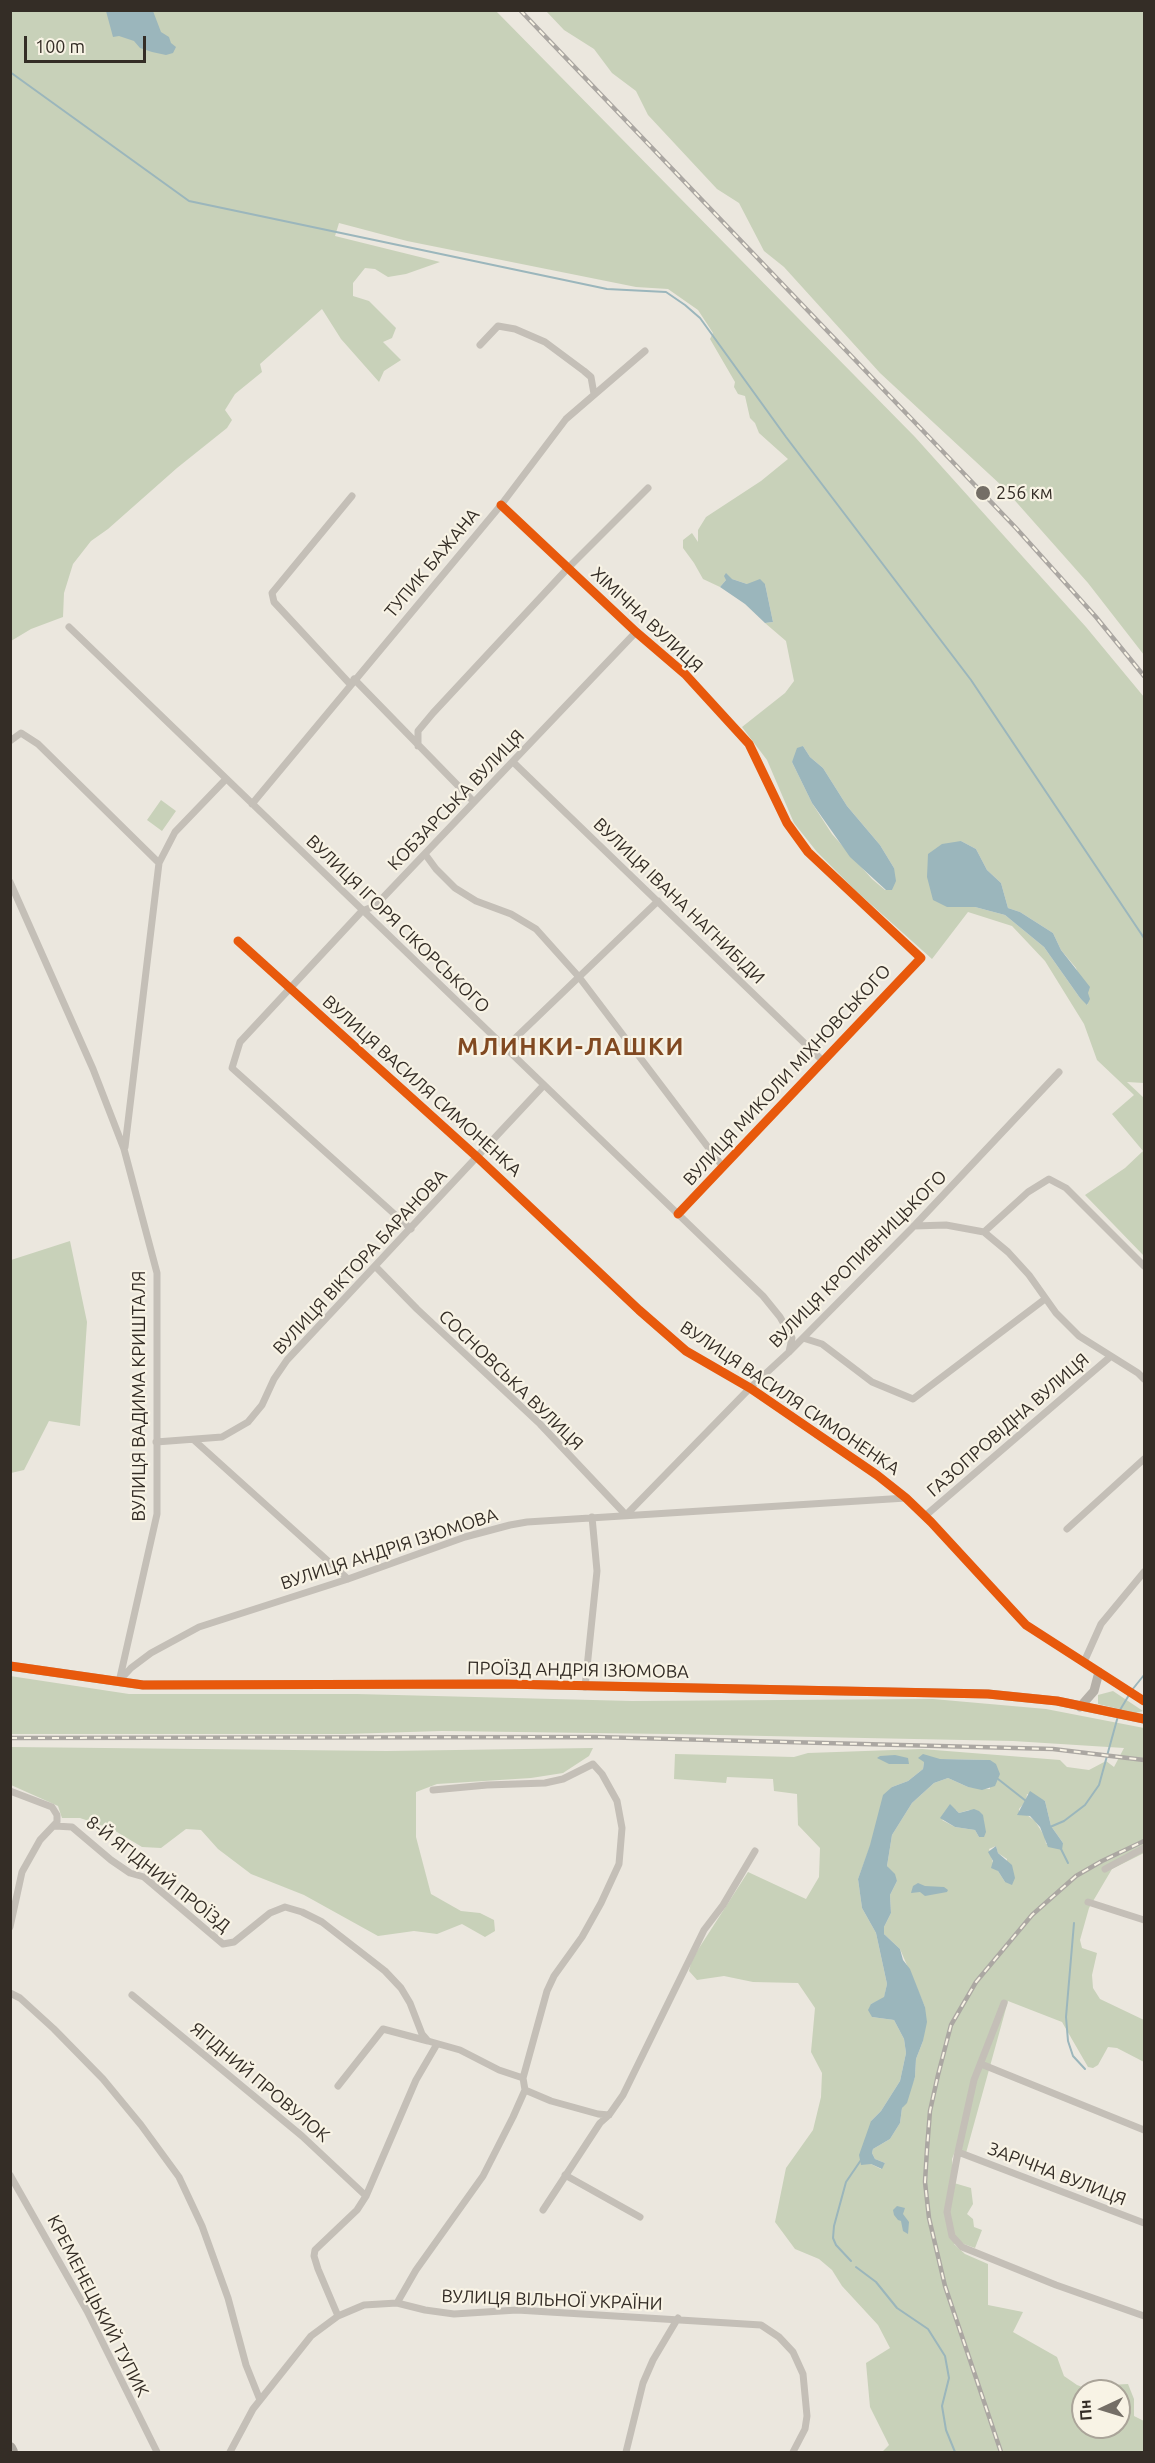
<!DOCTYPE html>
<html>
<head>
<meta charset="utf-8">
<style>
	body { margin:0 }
	#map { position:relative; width:1155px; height:2463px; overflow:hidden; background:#ebe7de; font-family:Ubuntu,sans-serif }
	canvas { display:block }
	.frame { position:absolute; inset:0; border:12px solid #342d26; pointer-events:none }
	.north { position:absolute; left:1071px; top:2379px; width:60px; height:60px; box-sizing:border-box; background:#f8f3e5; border:2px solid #aaa499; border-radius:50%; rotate:266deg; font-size:16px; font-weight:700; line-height:24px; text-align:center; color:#342d26 }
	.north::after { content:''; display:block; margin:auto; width:21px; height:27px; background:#746e66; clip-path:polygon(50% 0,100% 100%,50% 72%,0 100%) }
	.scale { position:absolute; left:24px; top:36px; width:122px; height:27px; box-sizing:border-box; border:3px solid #342d26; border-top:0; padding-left:8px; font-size:18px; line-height:21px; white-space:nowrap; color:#342d26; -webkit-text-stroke:4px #f8f3e5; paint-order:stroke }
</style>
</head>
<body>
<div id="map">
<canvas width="1155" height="2463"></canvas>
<div class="frame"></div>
<div class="north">Пн</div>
<div class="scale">100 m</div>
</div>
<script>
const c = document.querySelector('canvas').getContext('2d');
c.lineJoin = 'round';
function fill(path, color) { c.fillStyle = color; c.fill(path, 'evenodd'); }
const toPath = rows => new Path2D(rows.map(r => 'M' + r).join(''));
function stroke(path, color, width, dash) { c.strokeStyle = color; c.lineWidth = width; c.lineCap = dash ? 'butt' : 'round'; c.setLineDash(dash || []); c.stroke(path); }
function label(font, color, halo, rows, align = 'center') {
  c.font = font + ' Ubuntu,sans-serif'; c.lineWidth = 4.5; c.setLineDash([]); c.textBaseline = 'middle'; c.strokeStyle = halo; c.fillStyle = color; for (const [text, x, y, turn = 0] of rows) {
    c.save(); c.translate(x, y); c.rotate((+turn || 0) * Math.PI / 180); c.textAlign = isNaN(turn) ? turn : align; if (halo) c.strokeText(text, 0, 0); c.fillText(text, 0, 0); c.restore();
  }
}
const green = toPath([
	[11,11,496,11,915,437,1086,627,1144,697,1144,1083,1127,1082,1144,1098,1144,1256,1085,1195,1125,1168,1143,1151,1112,1114,1134,1095,1097,1060,1084,1024,1045,961,1012,926,968,912,932,959,855,890,817,852,794,823,767,760,742,727,785,693,794,681,786,641,765,623,773,622,765,584,747,584,732,579,726,580,720,587,703,579,694,563,683,548,683,540,692,533,698,542,698,530,706,517,761,481,788,459,759,433,755,423,750,418,745,396,738,394,734,387,735,382,710,339,713,333,698,310,668,289,636,287,407,241,339,223,335,236,440,262,406,274,388,277,375,269,365,268,353,283,353,296,369,301,396,328,392,338,383,342,401,360,384,371,379,382,341,339,322,309,260,364,262,372,235,394,225,410,232,420,227,428,177,468,108,529,91,541,73,564,64,593,63,617,31,629,11,641],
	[803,746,810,757,823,768,847,806,880,845,894,868,892,890,885,890,872,879,832,834,812,803,792,762],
	[961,841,976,849,987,870,1001,883,1008,908,1020,912,1053,933,1061,950,1076,968,1088,1005,1080,998,1044,947,1005,915,975,907,947,907],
	[546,11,1144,11,1144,655,1088,583,1002,486,880,373,784,267,764,251,739,203,717,189,648,115,636,91,612,73,594,49,564,30],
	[161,800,176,811,162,831,147,820],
	[70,1241,87,1322,80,1426,49,1421,24,1470,11,1473,11,1260],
	[10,1676,129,1694,357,1694,632,1701,933,1699,1046,1709,1144,1728,1144,1853,1112,1869,1089,1908,1080,1940,1082,1948,1097,1953,1092,1975,1093,1988,1100,1999,1144,2020,1144,2062,1117,2048,1108,2047,1098,2065,1093,2068,1088,2067,1062,2022,1008,2001,966,2153,956,2149,952,2159,954,2183,971,2188,973,2204,967,2214,973,2219,974,2227,982,2230,975,2248,961,2243,954,2244,965,2254,988,2264,988,2305,1023,2312,1013,2332,1057,2357,1064,2376,1077,2385,1090,2390,1110,2385,1128,2384,1134,2399,1134,2416,1144,2421,1144,2452,882,2452,889,2445,870,2407,866,2363,890,2348,878,2325,842,2286,832,2270,819,2259,795,2249,775,2222,786,2168,813,2130,821,2097,822,2073,811,2052,815,2008,798,1983,753,1982,724,1976,697,1980,689,1971,692,1959,748,1872,806,1899,819,1877,820,1848,798,1825,797,1794,774,1791,773,1779,727,1777,726,1783,674,1779,675,1754,794,1757,808,1753,922,1749,1060,1760,1067,1767,1089,1770,1106,1761,1114,1767,1124,1748,1013,1741,668,1734,442,1731,346,1734,11,1734],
	[940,1759,990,1760,990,1789,968,1787,948,1778,934,1783,912,1803,892,1835,887,1866,897,1881,890,1895,891,1913,884,1927,884,1934,900,1949,925,2007,923,2041,916,2059,915,2077,902,2108,900,2123,890,2139,873,2149,872,2153,875,2159,885,2163,881,2169,871,2164,871,2121,881,2111,900,2081,906,2053,904,2039,894,2020,872,2017,871,2004,884,1998,887,1984,876,1933,862,1908,858,1879,892,1787,908,1781,923,1769,924,1762],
	[1027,1794,1045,1801,1051,1826,1063,1843,1046,1844,1045,1837,1035,1821,1027,1815,1019,1815,1019,1809,1026,1801],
	[956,1810,959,1813,969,1810,984,1820,979,1837,975,1830,955,1827,942,1820],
	[996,1846,998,1853,1007,1859,1005,1882,993,1863,989,1849],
	[1083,2391,1119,2391,1119,2427,1083,2427],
	[1113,1691,1143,1711,1136,1713,1098,1704,1098,1695],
	[11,1747,387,1751,593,1748,589,1756,563,1773,531,1778,437,1784,416,1792,416,1837,431,1894,461,1911,480,1913,494,1920,495,1931,485,1937,462,1924,437,1934,414,1931,378,1936,304,1895,251,1874,218,1849,201,1830,186,1829,161,1848,142,1847,112,1829,80,1818,62,1818,58,1806,11,1785]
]);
const water = toPath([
	[106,11,153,11,161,32,169,37,171,43,176,47,173,53,166,55,152,52,140,48,134,41,119,36,113,37],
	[726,573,732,579,747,584,760,579,765,584,773,622,765,623,745,604,720,587,726,580,724,576],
	[803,746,810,757,823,768,847,806,880,845,894,868,896,881,892,890,886,890,850,857,812,803,792,762,797,748],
	[961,841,976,849,987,870,1001,883,1008,908,1020,912,1053,933,1061,950,1090,987,1088,993,1090,999,1087,1005,1080,998,1044,947,1005,915,975,907,947,907,933,900,927,877,928,854,942,844],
	[923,1754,940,1759,990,1760,996,1764,1000,1774,995,1786,982,1790,968,1787,948,1778,934,1783,912,1803,892,1835,887,1866,895,1874,897,1881,890,1895,891,1913,884,1927,884,1934,900,1949,903,1960,910,1969,925,2007,927,2022,923,2041,916,2059,915,2077,907,2103,902,2108,900,2123,890,2139,873,2149,872,2153,875,2159,885,2163,882,2169,871,2164,861,2165,859,2155,871,2121,881,2111,900,2081,906,2053,904,2039,894,2020,872,2017,868,2010,871,2004,884,1997,887,1984,876,1933,862,1908,858,1879,870,1845,883,1795,892,1787,908,1781,923,1769,924,1762,918,1758],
	[895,1755,908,1758,909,1764,889,1764,877,1758,880,1756],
	[1030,1791,1045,1801,1051,1826,1063,1843,1062,1850,1048,1847,1040,1827,1030,1816,1017,1815],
	[950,1804,959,1813,974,1809,979,1811,983,1815,986,1832,984,1837,979,1837,975,1830,955,1827,940,1818],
	[996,1846,998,1853,1012,1865,1015,1878,1012,1885,1005,1882,998,1871,991,1868,993,1861,988,1852],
	[918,1883,925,1886,944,1887,948,1890,947,1892,925,1896,920,1892,911,1893,913,1886],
	[897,2206,905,2208,903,2214,909,2222,908,2234,903,2231,901,2221,898,2220,894,2215,893,2210]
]);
const stream = toPath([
	[10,72,189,201,607,289,666,292,685,305,700,318,786,437,971,680,1144,938],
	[1132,1690,1144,1675],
	[1120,1710,1129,1695],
	[998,1779,1026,1801],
	[1050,1827,1064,1821,1085,1805,1099,1785,1118,1716],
	[1061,1849,1068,1863],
	[1074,1923,1066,2017,1068,2041,1073,2056,1085,2069],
	[851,2261,836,2245,833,2238,834,2226,846,2182,861,2160],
	[856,2267,876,2282,897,2308,928,2329,945,2356,949,2378,942,2406,946,2430,955,2452]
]);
const street = toPath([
	[480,345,498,326,515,329,545,342,584,371,591,377,594,394],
	[501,505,636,632,685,674,749,744,787,823,808,852,921,958,678,1214],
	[69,627,763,1296,780,1317,792,1338,789,1352],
	[354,679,474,802],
	[350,684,274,602,272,593,352,496],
	[10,741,21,733,38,744,159,863],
	[418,746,418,731,433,713,568,568,648,488],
	[513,762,823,1061],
	[252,804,501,505,566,419,645,351],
	[425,854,436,869,455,888,476,901,511,914,536,929,579,977,723,1167],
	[10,882,93,1069,124,1149,157,1273,157,1514,119,1682],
	[238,941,477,1157,639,1310,686,1351,750,1388,877,1475,906,1498,931,1522,1026,1625,1144,1701],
	[505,1048,658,901],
	[125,1147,159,863,175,832,226,779],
	[914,1226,946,1225,984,1232,1008,1252,1029,1275,1056,1313,1079,1336,1138,1373,1144,1379],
	[411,1229,232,1068,240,1042,362,911,375,906,636,632],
	[984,1232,1028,1192,1049,1179,1066,1188,1144,1266],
	[375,1266,417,1309,540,1424,626,1515,750,1388,789,1352,914,1226,1059,1072],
	[803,1338,822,1344,872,1382,913,1399,1045,1299],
	[195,1441,348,1579],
	[156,1442,222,1437,248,1422,262,1405,274,1379,287,1360,544,1085],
	[925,1516,1110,1357],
	[1067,1529,1144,1459],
	[1084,1662,1101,1624,1144,1572],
	[120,1680,131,1668,151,1653,199,1627,348,1579,465,1537,510,1525,527,1522,906,1498],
	[585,1687,597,1571,592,1517],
	[10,1791,52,1807,57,1815,57,1822,40,1840,22,1872,10,1927],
	[55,1826,72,1827,111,1860,130,1873,144,1877,223,1944,234,1942,270,1913,285,1907,302,1912,322,1922,385,1971,401,1988,410,2003,422,2034,428,2041,460,2050,499,2070,523,2078],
	[1105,1869,1144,1848],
	[1088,1902,1144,1920],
	[10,1993,20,1998,54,2029,103,2079,141,2125,179,2177,202,2226,228,2298,246,2365,260,2400],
	[132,1995,302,2136,366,2196],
	[1004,2003,974,2080,958,2152,947,2212,952,2236,962,2247,1056,2285,1144,2316],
	[981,2064,1144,2130],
	[338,2086,383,2029,428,2041],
	[525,2090,551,2101,598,2114,609,2115],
	[958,2152,1144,2223],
	[10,2175,87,2311,157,2452],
	[565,2175,640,2217],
	[543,2210,600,2123,609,2115,623,2095,704,1930,723,1905,755,1851],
	[397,2303,416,2270,483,2176,513,2117,525,2090,523,2078,547,1991,554,1976,582,1937,601,1903,619,1864,622,1828,617,1801,602,1774,593,1764,563,1779,545,1783,487,1785,433,1790],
	[338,2316,318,2269,314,2256,315,2250,357,2210,366,2196,416,2080,437,2044],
	[230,2452,253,2409,311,2336,338,2316,364,2305,397,2303,425,2310,454,2314,517,2310,761,2325,779,2337,793,2352,803,2374,807,2416,805,2429,793,2452],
	[626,2452,643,2383,653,2360,678,2318]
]);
const secondary = toPath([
	[10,1666,143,1685,503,1684,988,1694,1057,1701,1144,1719],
	[1080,1707,1094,1691,1099,1672]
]);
const highway = toPath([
	[10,2448,12,2452]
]);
const rail = toPath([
	[520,10,1016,528,1096,617,1144,676],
	[10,1738,596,1737,1053,1749,1144,1760],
	[1001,2452,945,2286,929,2218,925,2182,927,2149,930,2111,938,2075,951,2025,976,1982,1032,1915,1076,1876,1102,1861,1144,1841]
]);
const cycleway = toPath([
	[501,505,636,632,685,674,749,744,787,823,808,852,921,958,678,1214],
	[238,941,477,1157,639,1310,686,1351,750,1388,877,1475,906,1498,931,1522,1026,1625,1144,1701],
	[10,1666,143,1685,503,1684,988,1694,1057,1701,1144,1719]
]);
const markers = [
	[983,493,8,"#746e66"]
];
const poiNames = [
	["256 км",996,493]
];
const streetNames = [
	["ТУПИК БАЖАНА",432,563,-50],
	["ХІМІЧНА ВУЛИЦЯ",647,620,43],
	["КОБЗАРСЬКА ВУЛИЦЯ",456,800,-46],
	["ВУЛИЦЯ ІВАНА НАГНИБІДИ",679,901,44],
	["ВУЛИЦЯ ІГОРЯ СІКОРСЬКОГО",398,924,44],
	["ВУЛИЦЯ МИКОЛИ МІХНОВСЬКОГО",787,1075,-47],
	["ВУЛИЦЯ ВАСИЛЯ СИМОНЕНКА",422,1086,42],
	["ВУЛИЦЯ КРОПИВНИЦЬКОГО",858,1259,-45],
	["ВУЛИЦЯ ВІКТОРА БАРАНОВА",360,1262,-47],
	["СОСНОВСЬКА ВУЛИЦЯ",511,1380,44],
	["ВУЛИЦЯ ВАДИМА КРИШТАЛЯ",139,1396,-90],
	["ВУЛИЦЯ ВАСИЛЯ СИМОНЕНКА",790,1398,34],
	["ГАЗОПРОВІДНА ВУЛИЦЯ",1008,1425,-41],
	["ВУЛИЦЯ АНДРІЯ ІЗЮМОВА",389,1549,-18],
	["ПРОЇЗД АНДРІЯ ІЗЮМОВА",578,1670,1],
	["8-Й ЯГІДНИЙ ПРОЇЗД",158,1874,38],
	["ЯГІДНИЙ ПРОВУЛОК",260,2082,40],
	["ЗАРІЧНА ВУЛИЦЯ",1057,2174,21],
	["ВУЛИЦЯ ВІЛЬНОЇ УКРАЇНИ",552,2300,2],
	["КРЕМЕНЕЦЬКИЙ ТУПИК",98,2306,63]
];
const districtNames = [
	["МЛИНКИ-ЛАШКИ",571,1047]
];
fill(green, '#c8d1b9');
fill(water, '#9bb6bc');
stroke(stream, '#9bb6bc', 2);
stroke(street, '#c4bfb7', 7);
stroke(secondary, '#b5b0a8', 9);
stroke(highway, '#aaa69e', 12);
stroke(rail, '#aba7a2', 4.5);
stroke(rail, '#f8f3e5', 2, [7]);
stroke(cycleway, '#e8590c', 9);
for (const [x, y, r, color] of markers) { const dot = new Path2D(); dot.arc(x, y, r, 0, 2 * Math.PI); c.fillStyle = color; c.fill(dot); stroke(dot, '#f8f3e5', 2); }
label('18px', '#342d26', '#f8f3e5', poiNames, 'left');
label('18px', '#342d26', '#f8f3e5', streetNames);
c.letterSpacing = '1.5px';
label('bold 24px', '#814921', '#f8f3e5', districtNames);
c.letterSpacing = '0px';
</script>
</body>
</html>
